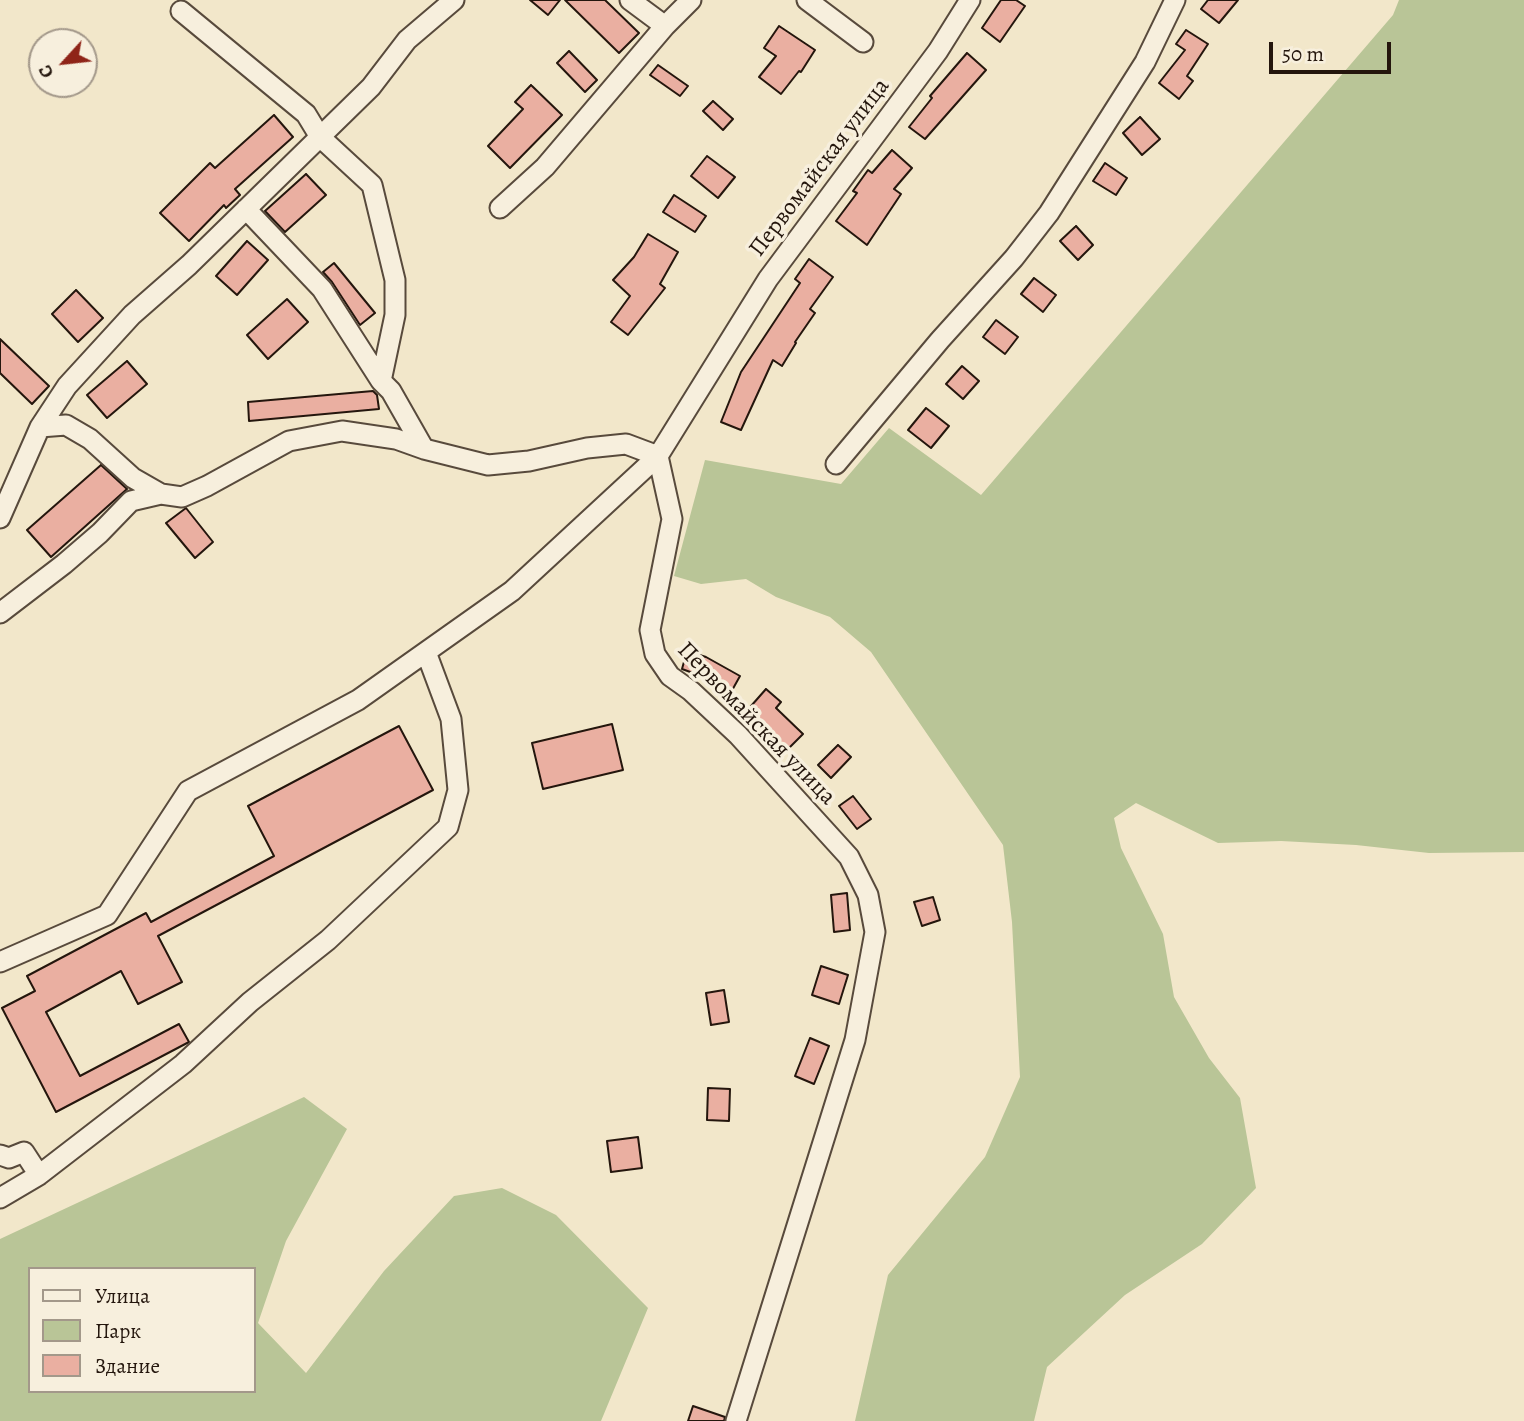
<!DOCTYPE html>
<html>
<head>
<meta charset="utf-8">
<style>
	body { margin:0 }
	#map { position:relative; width:1524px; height:1421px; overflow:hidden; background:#f2e7ca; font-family:Alegreya,serif }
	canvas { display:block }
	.legend { position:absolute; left:28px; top:1267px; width:228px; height:126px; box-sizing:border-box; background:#f7efdd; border:2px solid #a3988a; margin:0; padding:9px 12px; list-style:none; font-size:21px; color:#24160d }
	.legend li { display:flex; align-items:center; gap:14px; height:35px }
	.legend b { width:35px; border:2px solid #a3988a }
	.north { position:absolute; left:28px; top:28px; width:70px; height:70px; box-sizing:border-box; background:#f7efdd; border:2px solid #a3988a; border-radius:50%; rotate:243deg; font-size:19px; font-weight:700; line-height:28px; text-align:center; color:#24160d }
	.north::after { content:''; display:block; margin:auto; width:24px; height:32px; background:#8f2418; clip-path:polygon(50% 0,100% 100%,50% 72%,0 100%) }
	.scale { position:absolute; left:1269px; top:42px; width:122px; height:32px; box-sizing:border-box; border:4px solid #24160d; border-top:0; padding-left:9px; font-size:21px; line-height:24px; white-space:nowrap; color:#24160d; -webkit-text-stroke:5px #f7efdd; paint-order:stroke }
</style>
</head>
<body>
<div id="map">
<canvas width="1524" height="1421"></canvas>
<ul class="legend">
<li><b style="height:9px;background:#f7efdd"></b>Улица</li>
<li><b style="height:19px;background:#b9c597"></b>Парк</li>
<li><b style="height:19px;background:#eaafa1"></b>Здание</li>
</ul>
<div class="north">С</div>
<div class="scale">50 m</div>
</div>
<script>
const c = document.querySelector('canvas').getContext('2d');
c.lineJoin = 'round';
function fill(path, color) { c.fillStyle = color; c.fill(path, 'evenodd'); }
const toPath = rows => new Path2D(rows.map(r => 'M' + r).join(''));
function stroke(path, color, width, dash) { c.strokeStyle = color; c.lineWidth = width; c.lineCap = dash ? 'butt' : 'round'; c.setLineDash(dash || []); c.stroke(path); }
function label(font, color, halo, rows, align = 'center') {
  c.font = font + ' Alegreya,serif'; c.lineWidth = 7; c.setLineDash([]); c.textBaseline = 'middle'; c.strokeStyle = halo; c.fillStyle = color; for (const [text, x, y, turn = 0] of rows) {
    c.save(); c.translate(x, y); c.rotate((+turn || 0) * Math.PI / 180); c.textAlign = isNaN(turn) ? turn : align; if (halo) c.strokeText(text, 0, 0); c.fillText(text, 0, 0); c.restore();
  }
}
const green = toPath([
	[1399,0,1524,0,1524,852,1429,853,1356,845,1281,841,1218,843,1136,803,1114,818,1121,848,1163,934,1174,997,1209,1058,1240,1098,1256,1188,1202,1244,1125,1295,1047,1367,1034,1421,855,1421,888,1275,985,1157,1020,1077,1012,922,1003,845,871,652,830,617,776,597,746,579,701,584,674,576,705,460,841,484,889,428,981,495,1393,15],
	[304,1097,347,1129,286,1241,258,1323,306,1373,384,1271,454,1196,502,1188,556,1215,648,1308,601,1421,0,1421,0,1239],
	[30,1269,254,1269,254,1391,30,1391]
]);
const building = toPath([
	[530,0,560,0,548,15,530,0],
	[565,0,605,0,639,33,619,53,565,0],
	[1001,0,1016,0,1025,6,1000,42,982,28,1001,0],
	[1208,0,1238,0,1219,23,1201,9,1208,0],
	[779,26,815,50,801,72,799,71,781,94,759,77,776,56,764,48,779,26],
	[1186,30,1208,44,1187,76,1193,81,1179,99,1159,83,1185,50,1176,44,1186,30],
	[569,51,597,80,585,92,557,63,569,51],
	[967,53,986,70,925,139,909,127,932,98,930,96,967,53],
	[658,65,688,86,680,96,650,75,658,65],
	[531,85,562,115,510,168,488,146,523,109,515,102,531,85],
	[713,101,733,119,723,130,703,111,713,101],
	[274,115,293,137,235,189,240,195,226,208,224,205,189,241,160,213,210,163,215,168,274,115],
	[1140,117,1160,139,1142,155,1123,133,1140,117],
	[892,150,912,168,894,189,901,194,867,245,836,221,857,193,853,191,868,170,872,173,892,150],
	[707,156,735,177,718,198,691,176,707,156],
	[1105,163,1127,178,1116,195,1093,181,1105,163],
	[306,174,326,195,285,232,265,211,306,174],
	[674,195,706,216,695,232,663,212,674,195],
	[1076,226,1093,245,1078,260,1060,241,1076,226],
	[648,234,678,252,660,284,665,288,628,335,611,322,630,296,613,280,634,257,648,234],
	[247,241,268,260,237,295,216,276,247,241],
	[809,259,833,277,810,309,815,313,795,342,796,343,782,366,773,360,741,430,721,422,741,372,800,283,795,279,809,259],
	[334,263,375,313,360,325,332,282,323,272,334,263],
	[1034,278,1056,295,1043,312,1021,294,1034,278],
	[76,290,103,318,78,342,52,314,76,290],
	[287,299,308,322,268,359,247,335,287,299],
	[996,320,1018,337,1005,354,983,337,996,320],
	[0,339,49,386,32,404,0,373,0,339],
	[127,361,147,384,107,418,87,395,127,361],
	[962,366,979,381,963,399,946,384,962,366],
	[373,391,377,395,379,409,249,421,248,402,373,391],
	[926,408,949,426,931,448,908,430,926,408],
	[101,465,127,489,51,557,27,530,101,465],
	[186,508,213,542,195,558,166,523,186,508],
	[687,651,706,657,740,676,730,694,715,686,718,682,682,669,687,651],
	[766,689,781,702,776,708,803,734,786,751,744,714,766,689],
	[612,724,623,770,543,789,532,743,612,724],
	[399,726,433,790,158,936,182,982,138,1004,121,971,46,1012,80,1076,179,1024,189,1042,56,1112,2,1008,35,991,27,976,146,913,151,922,274,856,248,806,399,726],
	[838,745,851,757,831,778,818,765,838,745],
	[853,796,871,819,857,829,839,806,853,796],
	[847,893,850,930,834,932,831,895,847,893],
	[933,897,940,920,922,926,914,902,933,897],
	[821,966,848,975,839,1004,812,995,821,966],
	[724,990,729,1022,711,1025,706,993,724,990],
	[810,1038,829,1046,814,1084,795,1076,810,1038],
	[708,1088,730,1089,729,1121,707,1120,708,1088],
	[638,1137,642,1168,611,1172,607,1141,638,1137],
	[693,1406,725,1417,724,1421,688,1421,693,1406]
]);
const minor = toPath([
	[630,0,665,26],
	[807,0,863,42],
	[181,11,306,114,320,137,372,185,395,280,395,315,381,381,391,391,424,449],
	[500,208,545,167,665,26,691,0],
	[246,209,322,289,381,381],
	[836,464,940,340,1014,258,1049,213,1145,62,1175,0],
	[0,518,40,427,67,386,132,315,189,265,371,87,407,40,454,0],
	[0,613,64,564,100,533,131,501,161,494],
	[0,962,107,915,188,791,358,700,512,591,658,456,626,444,587,448,529,461,488,465,424,449,396,439,342,431,289,441,207,486,182,497,161,494,133,478,90,439,66,425,40,427],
	[0,1155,9,1158,24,1152,39,1175],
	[0,1198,39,1175,183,1064,250,1002,328,940,448,827,458,790,451,719,426,652],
	[736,1421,855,1040,875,932,868,895,849,857,738,735,691,691,670,676,655,654,650,630,672,519,658,456,768,279,938,51,970,0]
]);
const streetNames = [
	["Первомайская улица",820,168,-53],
	["Первомайская улица",756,724,46]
];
fill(green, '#b9c597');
fill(building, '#eaafa1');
stroke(building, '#24160d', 2);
stroke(minor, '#584a3c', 23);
stroke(minor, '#f7efdd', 19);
label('24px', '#24160d', '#f7efdd', streetNames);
</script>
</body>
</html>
